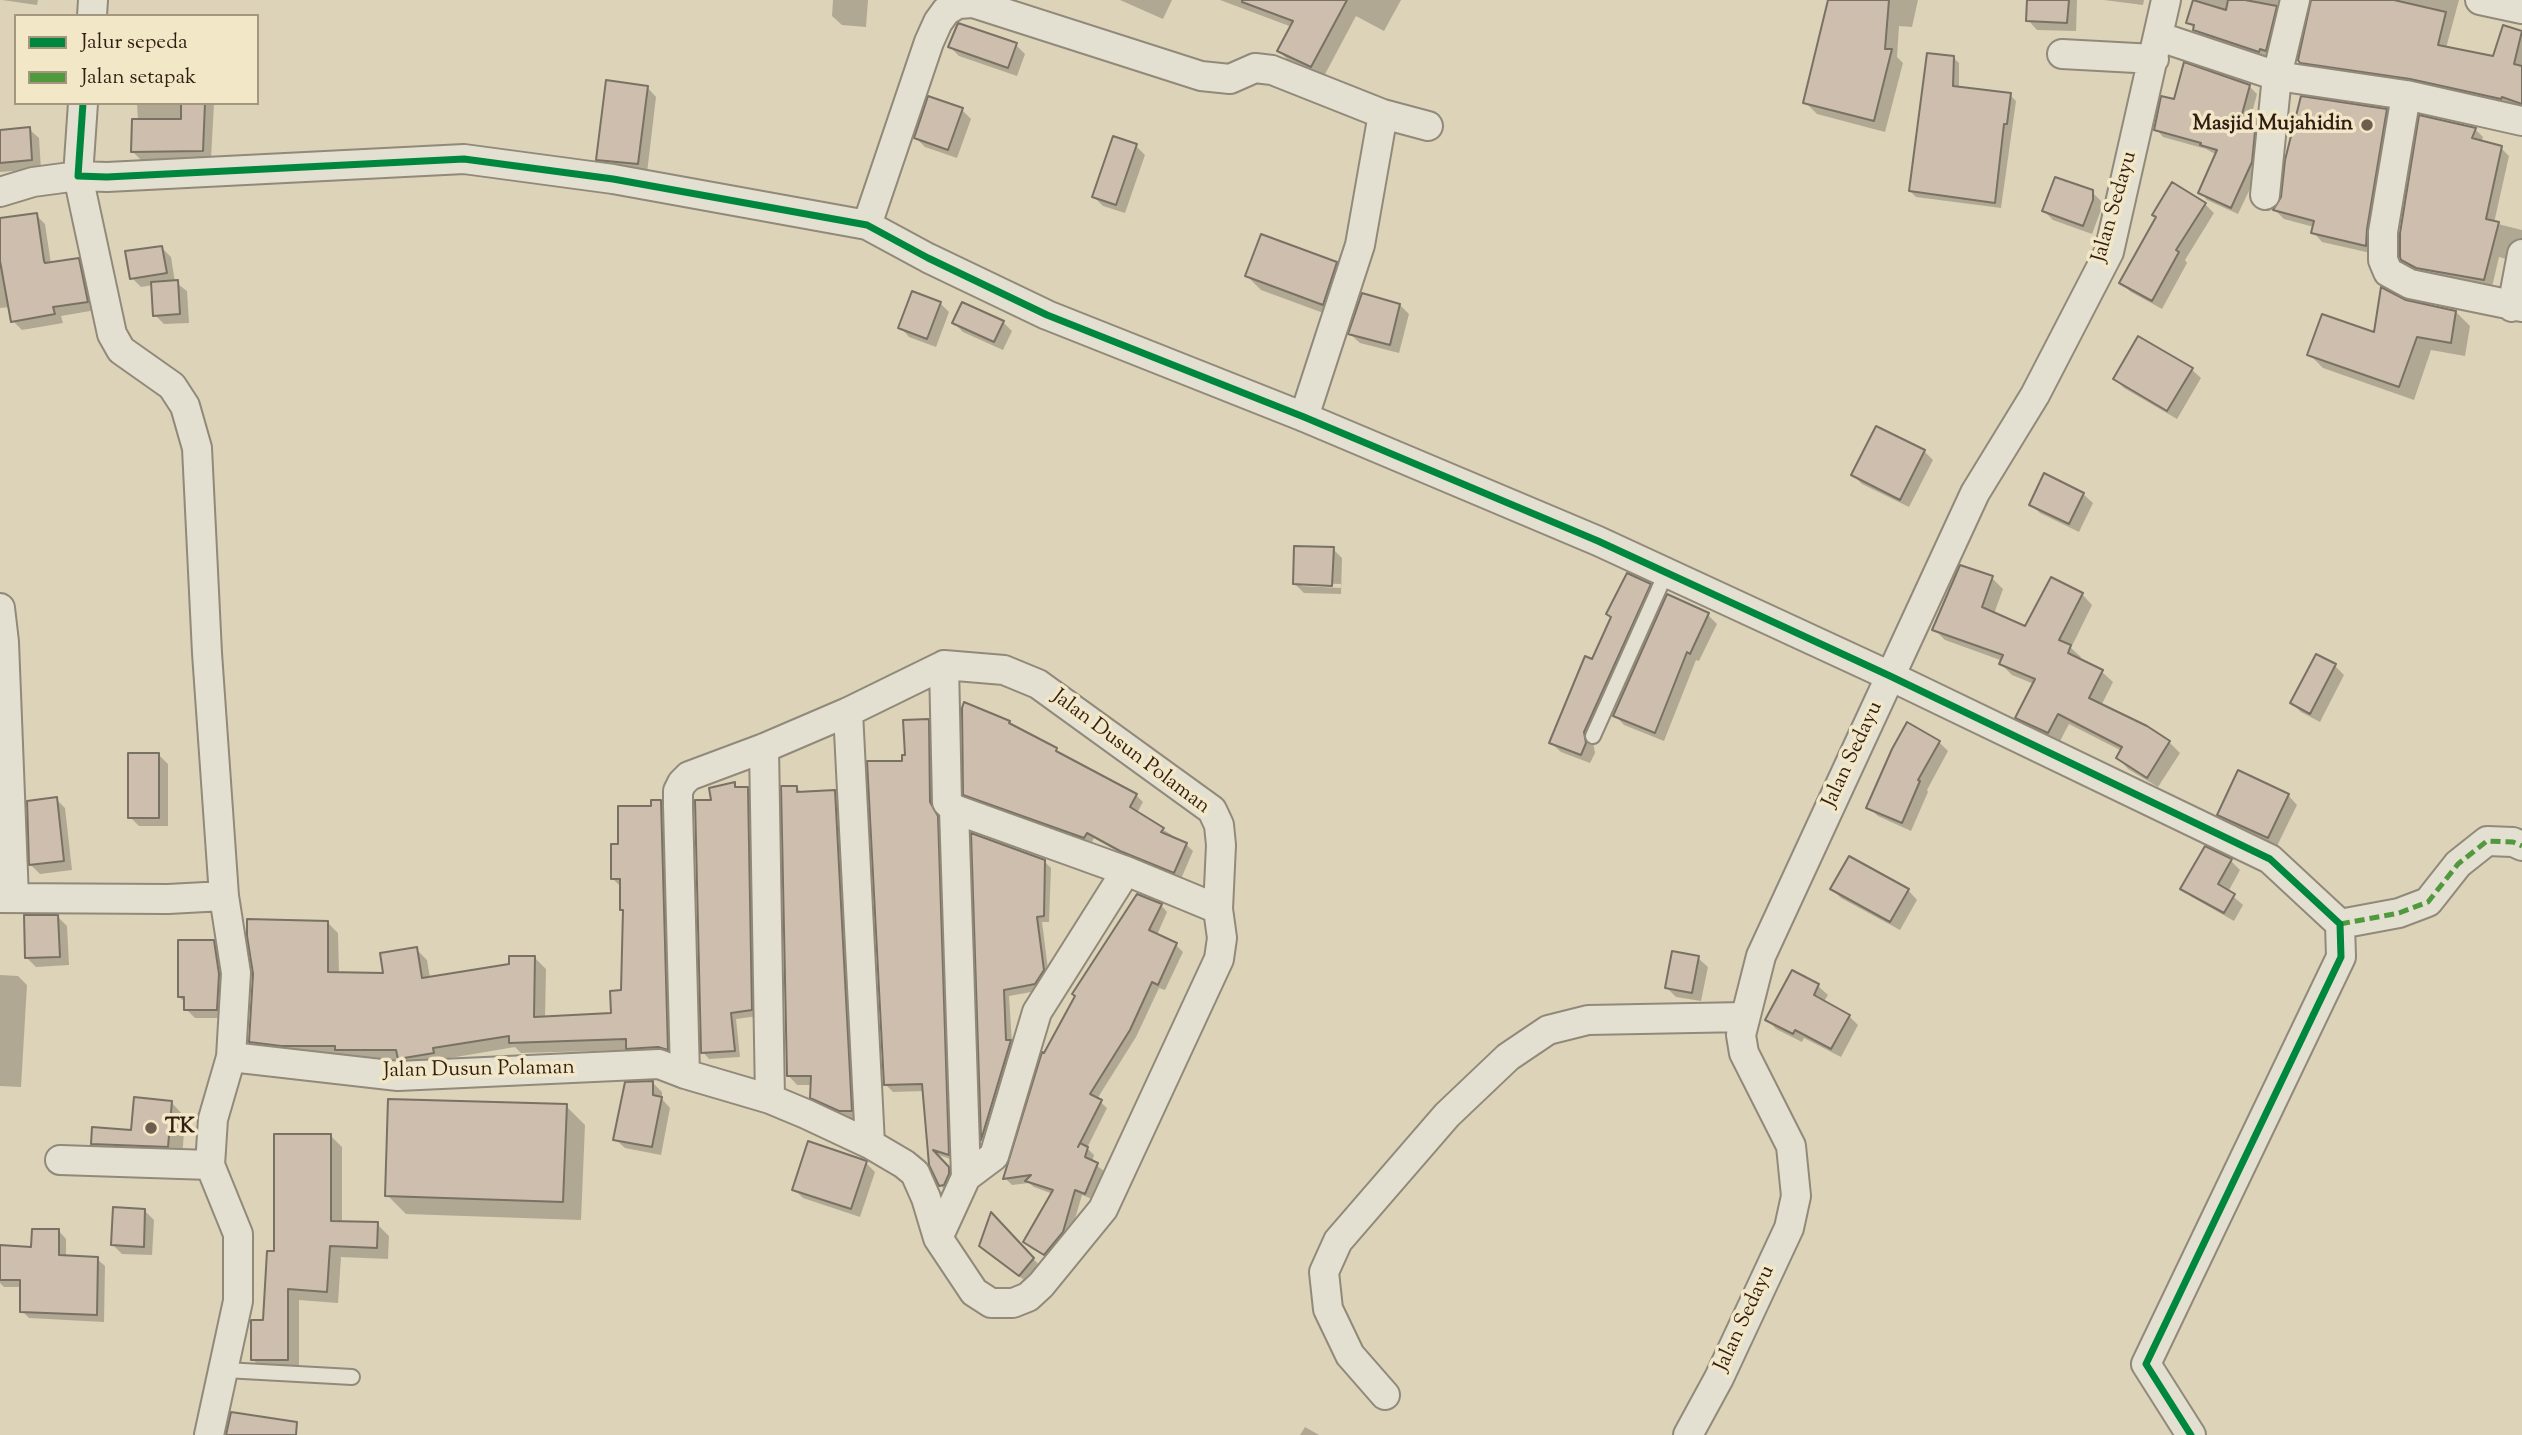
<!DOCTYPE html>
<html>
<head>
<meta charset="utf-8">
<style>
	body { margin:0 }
	#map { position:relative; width:2522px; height:1435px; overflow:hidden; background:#dcd3b8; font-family:"Sorts Mill Goudy",serif }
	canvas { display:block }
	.legend { position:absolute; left:14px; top:14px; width:245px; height:91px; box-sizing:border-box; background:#f2e8c7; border:2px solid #a5977f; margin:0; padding:9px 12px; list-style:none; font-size:21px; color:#321d14 }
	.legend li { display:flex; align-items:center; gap:14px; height:35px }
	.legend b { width:35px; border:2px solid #a5977f }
</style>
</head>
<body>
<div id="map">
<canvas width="2522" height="1435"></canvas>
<ul class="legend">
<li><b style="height:9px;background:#00873e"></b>Jalur sepeda</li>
<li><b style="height:9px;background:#509a3d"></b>Jalan setapak</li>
</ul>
</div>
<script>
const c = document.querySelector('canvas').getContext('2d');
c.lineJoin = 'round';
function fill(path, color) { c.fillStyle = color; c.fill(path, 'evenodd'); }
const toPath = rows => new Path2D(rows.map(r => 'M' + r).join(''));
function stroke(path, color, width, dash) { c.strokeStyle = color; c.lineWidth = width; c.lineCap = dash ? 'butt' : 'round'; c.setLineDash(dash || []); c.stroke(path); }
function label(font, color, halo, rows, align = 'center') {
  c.font = font + ' "Sorts Mill Goudy",serif'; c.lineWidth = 7; c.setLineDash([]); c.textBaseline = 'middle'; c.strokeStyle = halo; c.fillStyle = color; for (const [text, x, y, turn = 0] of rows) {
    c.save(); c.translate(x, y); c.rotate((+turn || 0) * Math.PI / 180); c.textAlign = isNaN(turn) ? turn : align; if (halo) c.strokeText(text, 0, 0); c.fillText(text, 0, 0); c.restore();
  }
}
const shadow = toPath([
	[2,0,38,0,37,5],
	[833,0,868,0,866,27,842,25,832,16],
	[1120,0,1172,0,1163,19],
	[1220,0,1401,0,1384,31,1356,16,1323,78,1291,63,1279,51,1292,27],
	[1832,0,1918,0,1912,27,1899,26,1897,57,1903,63,1885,132,1817,114,1805,102],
	[2029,0,2077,0,2076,31,2037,30,2028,20],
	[2104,0,2144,0,2143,5],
	[2195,0,2289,0,2273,58,2267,56,2266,59,2203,38,2188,22],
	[2313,0,2459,0,2446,48,2494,58,2504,28,2522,33,2522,108,2509,104,2509,106,2309,70,2301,61],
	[1016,45,1025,54,1017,76,959,56,950,47],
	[1953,57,1959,63,1959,89,2010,95,2016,101,2001,208,1916,197,1910,191],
	[2249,86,2257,94,2247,132,2254,133,2262,141,2259,170,2238,214,2207,200,2200,192,2217,155,2206,149,2163,137,2156,129,2175,101],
	[647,87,656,97,647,173,607,169,598,159],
	[137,103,214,103,211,159,142,161,133,152,138,121],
	[962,110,971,119,957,158,925,147,916,138],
	[2386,111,2395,120,2375,254,2322,242,2313,232,2314,227,2284,219,2275,210],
	[2421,117,2475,129,2483,137,2481,143,2501,148,2509,156,2494,223,2522,230,2522,247,2513,261,2499,257,2492,287,2425,275,2411,268,2403,259],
	[29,129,39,138,41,169,0,172,0,131],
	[1136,146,1145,155,1125,213,1103,206,1094,197],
	[2092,192,2101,201,2101,210,2092,234,2053,220,2044,211],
	[2205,204,2214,213,2185,260,2187,263,2162,309,2131,292,2121,283],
	[36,215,45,224,51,264,78,260,87,269,96,310,61,316,63,323,22,330,13,321,10,307,0,308,0,220],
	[162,248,171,257,175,282,187,291,189,323,164,324,155,315,153,285,141,287,132,278],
	[1336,264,1350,278,1337,318,1261,290,1247,276],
	[940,303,949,312,936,347,909,337,900,327],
	[1400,305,1409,314,1399,353,1360,343,1350,334],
	[2456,312,2470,326,2465,356,2431,350,2414,400,2323,368,2309,354],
	[1003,322,1012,331,1003,350,963,332,954,323],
	[2191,369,2201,378,2177,419,2124,388,2115,379],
	[1924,451,1933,460,1909,507,1862,484,1853,475],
	[2083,494,2093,503,2079,532,2040,513,2031,504],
	[1333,549,1342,558,1341,594,1304,593,1295,584],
	[1302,583,1341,584,1341,588,1302,586],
	[1992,578,2003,589,1994,614,2026,628,2082,594,2092,605,2071,648,2081,657,2079,660,2102,672,2113,682,2101,706,2146,727,2169,742,2180,753,2158,787,2128,769,2118,758,2122,751,2069,724,2059,743,2028,728,2017,718,2034,684,2012,675,2001,664,2003,661,1945,640,1934,629],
	[1650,585,1659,594,1593,742,1595,753,1590,763,1561,752,1551,743,1593,661],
	[1708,615,1717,624,1699,661,1696,660,1664,741,1624,725,1615,715],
	[2316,656,2335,666,2344,675,2320,722,2301,712,2292,703],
	[965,705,1009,723,1056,750,1062,756,1136,795,1143,802,1137,813,1186,844,1193,851,1181,879,1129,858,1094,838,1091,844,972,801,965,794],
	[928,721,936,729,937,812,945,825,956,1161,936,1154,956,1176,948,1193,940,1185,931,1165,924,1091,893,1092,885,1084,904,763],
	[1939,742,1948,751,1927,790,1928,792,1911,831,1878,816,1868,807],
	[158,754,168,764,168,826,139,826,130,817],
	[734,784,738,788,747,788,754,795,758,1016,736,1019,740,1057,709,1059,703,1052,713,801],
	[796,787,802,793,835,792,844,801,860,1120,850,1120,822,1107,812,1097,813,1085,797,1085,788,1075],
	[2288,795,2297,805,2277,846,2228,823,2219,814],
	[56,799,65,808,72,870,40,874,31,865],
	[661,801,672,812,678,1059,639,1059,629,1050,521,1053,515,1047,444,1059,444,1063,410,1069,402,1060,348,1060,261,1053,250,1042,327,922,338,933,339,974,385,975,416,949,427,960,430,978,511,966,535,958,546,969,545,1018,613,1015,623,992,624,912,622,910,622,888,612,878,619,846],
	[973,835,1044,861,1051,868,1049,922,1042,922,1049,977,1042,990,1009,996,1012,1043,1017,1048,988,1144,983,1139],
	[2205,848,2231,861,2240,870,2228,892,2243,905,2234,921,2192,897,2183,888],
	[1832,889,1908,890,1917,900,1900,930,1841,898],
	[1161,905,1167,912,1157,935,1176,945,1183,952,1165,990,1159,988,1136,1037,1097,1099,1107,1108,1087,1148,1094,1155,1092,1162,1104,1171,1092,1199,1082,1195,1069,1239,1052,1260,1032,1249,1025,1242,1053,1194,1034,1187,1029,1183,1012,1185,1005,1178],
	[58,917,67,926,69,965,36,967,27,958],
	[213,941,223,951,226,1018,195,1018,186,1009,186,1003,179,997],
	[1698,958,1708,967,1701,1001,1676,997,1667,988],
	[1793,972,1818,986,1828,995,1823,1003,1849,1016,1858,1025,1841,1057,1804,1038,1802,1042,1776,1029,1767,1019],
	[0,975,18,976,27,985,21,1087,0,1086],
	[653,1083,662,1092,662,1099,670,1108,661,1155,625,1148,615,1139],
	[171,1102,185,1117,182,1160,107,1158,93,1144,133,1132],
	[566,1106,585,1125,581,1220,406,1214,387,1195],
	[331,1136,342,1147,342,1223,377,1224,389,1236,388,1259,341,1257,338,1303,299,1300,299,1371,265,1371,253,1360],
	[866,1163,875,1172,860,1217,803,1198,794,1189],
	[144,1210,154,1220,152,1255,122,1254,113,1245],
	[992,1215,1041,1267,1028,1283,990,1254],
	[59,1231,66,1239,66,1257,97,1259,105,1266,104,1322,29,1318,22,1311,22,1287,4,1287,0,1283,0,1247,33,1248],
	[1305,1427,1319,1435,1300,1435]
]);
const building = toPath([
	[1242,0,1347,0,1311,67,1277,51,1293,21,1242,2,1242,0],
	[1828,0,1889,0,1885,49,1892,49,1874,121,1803,103,1828,0],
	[2027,0,2069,0,2067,23,2026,21,2027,0],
	[2193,0,2226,10,2228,0,2245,0,2277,6,2266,51,2260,49,2259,52,2193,30,2194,25,2186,23,2193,0],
	[2311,0,2394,0,2446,12,2438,45,2493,56,2503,25,2522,31,2514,64,2522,66,2522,104,2502,97,2501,99,2410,79,2300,63,2298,60,2311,0],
	[958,23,1017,43,1008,68,948,47,958,23],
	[1927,53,1954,56,1953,86,2011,93,2007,124,2004,124,1995,203,1909,191,1927,53],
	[2184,62,2250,85,2238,129,2255,132,2252,162,2231,208,2198,193,2217,150,2200,145,2201,143,2154,130,2161,96,2174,99,2184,62],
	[606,80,648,86,638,164,596,160,606,80],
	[928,96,963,108,948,150,914,138,928,96],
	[2301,96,2387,109,2367,229,2366,246,2311,233,2314,221,2273,210,2281,197,2285,160,2301,96],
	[181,103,205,103,203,151,131,152,132,119,181,119,181,103],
	[2419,115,2476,128,2472,138,2502,146,2486,219,2499,222,2484,280,2416,268,2401,260,2400,257,2400,233,2419,115],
	[30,127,32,160,0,163,0,130,30,127],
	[1113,136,1137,144,1116,205,1092,197,1113,136],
	[2055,177,2093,190,2093,200,2083,226,2042,211,2055,177],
	[2172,182,2206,203,2176,250,2179,252,2152,301,2119,283,2156,217,2152,215,2172,182],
	[37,213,44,261,45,263,79,258,88,302,53,307,55,314,11,322,0,261,0,218,37,213],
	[1261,234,1337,262,1323,305,1245,276,1261,234],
	[162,246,167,273,130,279,125,251,162,246],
	[178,280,180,314,153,316,151,282,178,280],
	[2381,287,2406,300,2456,311,2451,343,2417,337,2399,387,2307,355,2322,314,2374,332,2381,287],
	[912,291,941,302,927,339,898,328,912,291],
	[1362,293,1400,304,1390,345,1348,334,1362,293],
	[962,302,1004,321,994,342,952,323,962,302],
	[2138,336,2193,368,2167,411,2113,379,2138,336],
	[1876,426,1925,450,1900,500,1851,475,1876,426],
	[2044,473,2084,493,2069,524,2029,505,2044,473],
	[1294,546,1334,547,1332,586,1293,584,1294,546],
	[1960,565,1993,576,1982,607,2025,626,2051,577,2083,593,2059,640,2071,645,2068,653,2103,670,2089,698,2147,726,2170,741,2147,778,2116,758,2122,747,2058,714,2048,733,2015,718,2035,679,1999,664,2003,655,1932,630,1960,565],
	[1627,573,1651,584,1584,732,1586,743,1581,755,1549,743,1585,656,1592,659,1611,617,1606,614,1627,573],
	[1667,594,1709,613,1690,654,1687,652,1655,733,1613,716,1667,594],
	[2316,654,2336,664,2310,714,2290,703,2316,654],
	[964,702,1010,721,1009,723,1057,748,1056,751,1137,794,1130,807,1164,828,1161,832,1187,843,1174,873,1120,851,1087,833,1084,838,963,795,962,708,964,702],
	[929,719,930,802,938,816,949,1155,933,1150,949,1167,949,1174,944,1185,939,1186,929,1165,922,1084,884,1085,867,761,902,761,902,755,905,755,903,720,929,719],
	[1907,722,1940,741,1918,780,1920,781,1902,823,1866,808,1892,749,1907,722],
	[128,753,159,753,159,818,128,818,128,753],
	[2238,770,2289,794,2268,838,2217,815,2238,770],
	[735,782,735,787,748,787,752,1010,731,1013,735,1051,701,1053,695,800,711,800,709,788,735,782],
	[781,786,797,786,797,792,835,790,852,1111,839,1111,810,1098,811,1076,787,1076,781,786],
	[57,797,64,861,29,865,27,801,57,797],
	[651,800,661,800,668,1050,658,1047,626,1049,626,1039,509,1043,509,1036,433,1048,434,1053,398,1059,396,1050,335,1050,335,1046,281,1046,249,1042,253,974,247,936,247,919,328,921,328,972,383,973,380,953,417,947,422,978,509,964,509,956,535,956,534,1017,611,1013,610,991,621,990,623,910,620,910,620,879,611,879,611,844,618,844,618,806,651,806,651,800],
	[971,833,1045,860,1044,916,1037,917,1044,970,1035,984,1004,990,1006,1040,1011,1040,981,1140,971,833],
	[2205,846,2232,859,2218,884,2235,894,2224,913,2180,889,2205,846],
	[1849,856,1909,889,1890,922,1830,889,1849,856],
	[1137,894,1162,904,1149,930,1177,943,1158,985,1152,982,1130,1030,1090,1094,1102,1100,1078,1147,1080,1143,1088,1147,1085,1157,1098,1163,1085,1194,1075,1190,1063,1232,1044,1255,1023,1242,1053,1190,1025,1181,1031,1175,1003,1179,1042,1052,1044,1053,1075,996,1072,994,1137,894],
	[24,915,58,915,60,957,25,958,24,915],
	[178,940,214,940,219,974,217,1010,184,1010,184,997,178,997,178,940],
	[1672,951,1699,956,1692,993,1665,988,1672,951],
	[1792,970,1819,984,1814,995,1850,1015,1831,1049,1795,1030,1793,1034,1765,1020,1792,970],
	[653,1081,653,1095,662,1097,652,1147,613,1140,625,1082,653,1081],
	[134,1097,172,1101,168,1147,91,1144,92,1127,131,1130,134,1097],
	[388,1099,567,1104,563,1202,385,1196,388,1099],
	[274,1134,331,1134,331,1221,378,1222,377,1248,330,1246,327,1292,288,1289,288,1360,251,1360,251,1320,263,1320,267,1251,274,1251,274,1134],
	[808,1141,867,1161,851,1209,792,1190,808,1141],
	[113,1207,145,1209,144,1247,111,1245,113,1207],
	[991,1212,1034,1258,1019,1276,979,1246,991,1212],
	[32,1229,59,1229,59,1255,98,1257,97,1315,20,1312,20,1280,0,1280,0,1245,31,1247,32,1229],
	[231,1412,297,1422,296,1435,226,1435,231,1412]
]);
const lane = toPath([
	[1593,736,1666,573],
	[225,1370,352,1377]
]);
const street = toPath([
	[2480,0,2522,9],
	[92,16,93,0],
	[2160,37,2277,76,2406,95,2522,121],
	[2062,54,2154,59],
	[2406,95,2383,232,2383,260,2388,272,2410,284,2522,307],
	[83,103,78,176,107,177,464,159,613,179,867,225,928,258,1047,315,1304,417,1598,541,1890,676,2270,859,2340,924,2341,957,2146,1364,2191,1435],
	[0,192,33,182,78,176,112,334,121,350,172,386,185,406,197,448,207,653,224,896],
	[2265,195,2277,76,2295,0],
	[867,225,929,42,938,22,946,11,958,4,973,3,1201,76,1230,79,1255,68,1272,70,1383,114,1428,126],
	[2512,307,2522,254],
	[1304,417,1360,245,1383,114],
	[0,608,4,642,14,898],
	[944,665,947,802,954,809,1126,871,1218,909],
	[848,712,870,1144],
	[764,748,770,1099],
	[954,809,966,1177],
	[0,898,168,899,224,896,236,973,231,1057],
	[2340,924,2399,913,2428,902,2458,864,2487,841,2513,842,2522,846],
	[60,1160,210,1165],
	[938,1238,966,1177,994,1156,1037,1012,1126,871],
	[1385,1395,1350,1355,1328,1309,1324,1272,1338,1241,1447,1115,1508,1057,1548,1030,1588,1020,1745,1017],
	[209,1435,238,1301,238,1234,210,1165,213,1119,231,1057,398,1076,659,1064,685,1074,678,806,678,791,682,783,689,776,764,748,848,712,944,665,1004,670,1038,684,1212,810,1219,825,1221,845,1218,909,1222,938,1219,959,1103,1209,1041,1285,1028,1297,1013,1303,991,1303,974,1292,938,1238,926,1198,915,1173,904,1164,870,1144,806,1114,770,1099,685,1074],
	[1688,1435,1719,1378,1789,1228,1796,1196,1791,1146,1744,1053,1741,1035,1761,956,1975,493,2035,395,2109,252,2166,0]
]);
const quiet = toPath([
	[2340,924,2399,913,2428,902,2458,864,2487,841,2513,842,2522,846]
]);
const cycleway = toPath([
	[83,103,78,176,107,177,464,159,613,179,867,225,928,258,1047,315,1304,417,1598,541,1890,676,2270,859,2340,924,2341,957,2146,1364,2191,1435]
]);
const markers = [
	[2367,125,7,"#6e5d4d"],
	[151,1128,7,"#6e5d4d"]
];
const poiNames = [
	["Masjid Mujahidin",2353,125],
	["TK",165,1128,"left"]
];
const streetNames = [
	["Jalan Sedayu",2116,207,-74],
	["Jalan Dusun Polaman",1130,753,37],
	["Jalan Sedayu",1854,755,-65],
	["Jalan Dusun Polaman",479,1071,-1],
	["Jalan Sedayu",1746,1319,-65]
];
fill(shadow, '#0003');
fill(building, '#cdbead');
stroke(building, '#797163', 2);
stroke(lane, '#918979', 18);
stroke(street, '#918979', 32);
stroke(lane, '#e3dfd1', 14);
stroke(street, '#e3dfd1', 28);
stroke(quiet, '#509a3d', 5, [10, 5]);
stroke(cycleway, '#00873e', 7);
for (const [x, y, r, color] of markers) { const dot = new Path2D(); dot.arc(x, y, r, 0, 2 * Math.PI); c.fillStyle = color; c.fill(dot); stroke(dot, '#f2e8c7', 2.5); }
label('bold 21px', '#321d14', '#f2e8c7', poiNames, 'right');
label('21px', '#321d14', '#f2e8c7', streetNames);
</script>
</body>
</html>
